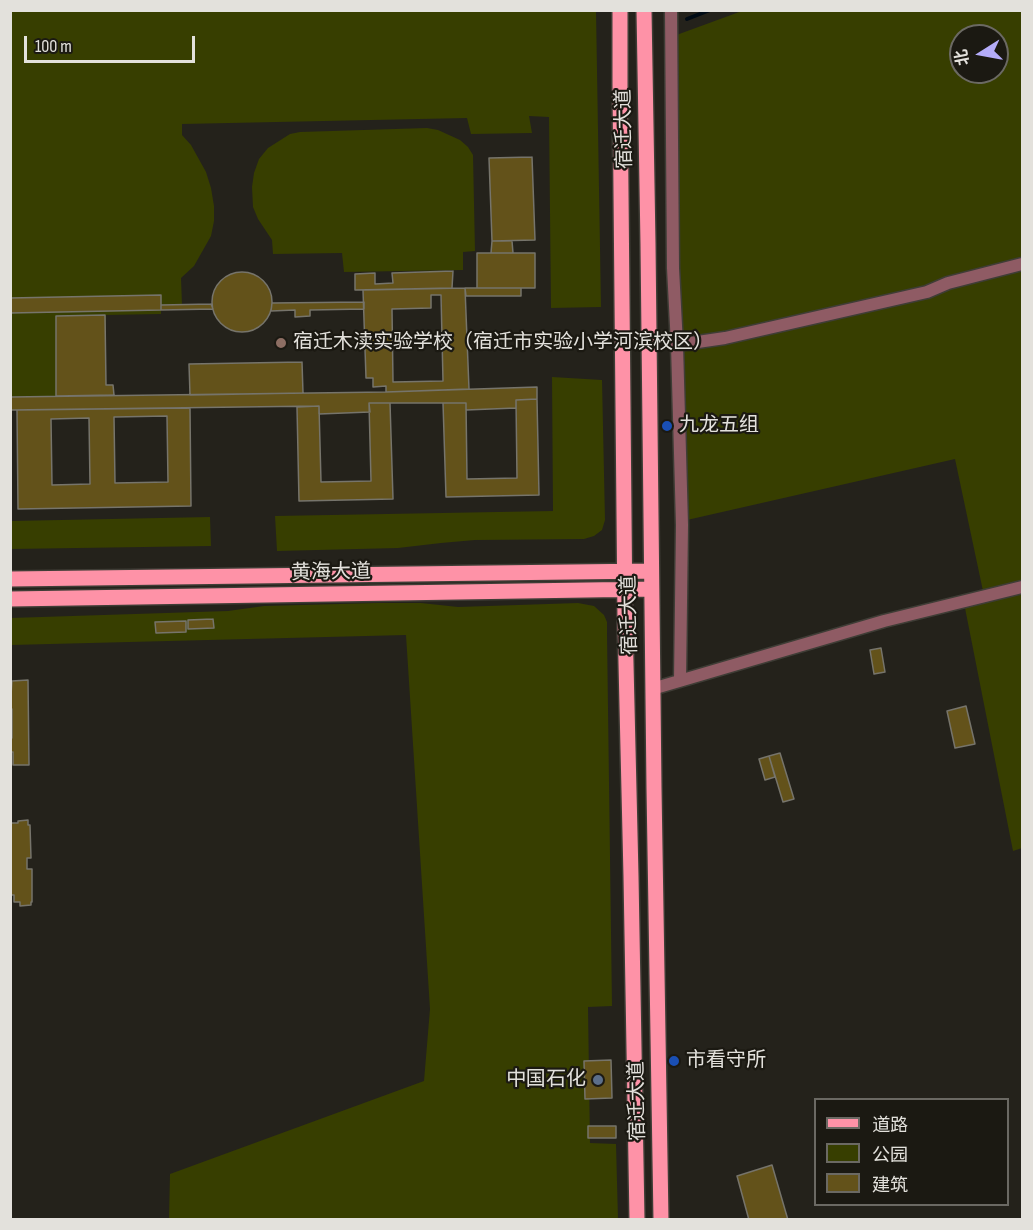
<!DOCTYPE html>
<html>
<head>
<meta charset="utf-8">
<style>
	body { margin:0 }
	#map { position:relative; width:1033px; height:1230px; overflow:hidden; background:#24221b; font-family:"Sofia Sans Condensed","Noto Sans SC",sans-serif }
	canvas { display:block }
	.frame { position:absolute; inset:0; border:12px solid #e3e1dc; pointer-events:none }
	.legend { position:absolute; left:814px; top:1098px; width:195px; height:108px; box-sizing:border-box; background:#1b1912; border:2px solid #6b6963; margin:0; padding:8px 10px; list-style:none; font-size:18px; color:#e3e1dc }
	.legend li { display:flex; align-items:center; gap:12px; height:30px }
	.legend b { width:30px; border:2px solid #6b6963 }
	.north { position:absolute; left:949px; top:24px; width:60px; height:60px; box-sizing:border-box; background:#1b1912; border:2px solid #6b6963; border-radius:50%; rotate:259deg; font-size:16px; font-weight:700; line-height:24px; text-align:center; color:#e3e1dc }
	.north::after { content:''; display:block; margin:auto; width:21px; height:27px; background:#b4acf9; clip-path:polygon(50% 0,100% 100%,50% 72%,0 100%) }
	.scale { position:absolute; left:24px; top:36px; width:171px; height:27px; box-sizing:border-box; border:3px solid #e3e1dc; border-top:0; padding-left:8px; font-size:18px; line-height:21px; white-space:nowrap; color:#e3e1dc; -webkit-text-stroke:4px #1b1912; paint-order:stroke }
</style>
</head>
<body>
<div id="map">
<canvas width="1033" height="1230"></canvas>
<div class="frame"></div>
<ul class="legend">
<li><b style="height:8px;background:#fe92a7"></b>道路</li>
<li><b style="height:16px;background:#373e00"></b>公园</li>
<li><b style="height:16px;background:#63521a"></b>建筑</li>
</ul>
<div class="north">北</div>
<div class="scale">100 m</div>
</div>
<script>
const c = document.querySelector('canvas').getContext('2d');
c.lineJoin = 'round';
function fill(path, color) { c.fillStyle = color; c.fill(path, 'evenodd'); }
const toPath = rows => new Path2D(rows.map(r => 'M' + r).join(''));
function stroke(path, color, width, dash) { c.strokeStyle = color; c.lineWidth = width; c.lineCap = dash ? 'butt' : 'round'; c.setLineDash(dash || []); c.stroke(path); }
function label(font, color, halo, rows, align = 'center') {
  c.font = font + ' "Sofia Sans Condensed","Noto Sans SC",sans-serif'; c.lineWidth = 4.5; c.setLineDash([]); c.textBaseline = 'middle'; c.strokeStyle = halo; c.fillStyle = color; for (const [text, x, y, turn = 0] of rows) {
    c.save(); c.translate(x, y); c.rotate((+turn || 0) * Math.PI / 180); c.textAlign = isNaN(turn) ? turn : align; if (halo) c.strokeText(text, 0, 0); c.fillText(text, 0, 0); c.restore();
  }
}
const green = toPath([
	[11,11,596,11,601,307,551,308,549,117,529,116,532,133,471,134,467,118,182,124,182,135,191,145,206,172,211,188,214,206,214,221,211,236,194,266,181,278,182,305,161,305,161,314,106,315,106,385,113,385,114,395,11,397],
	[742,11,1022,11,1022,848,1013,851,965,608,961,597,983,591,955,459,687,520,671,37],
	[961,36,997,36,997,72,961,72],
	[427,128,438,130,460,140,468,147,473,155,475,251,463,252,463,270,344,272,342,253,273,254,272,240,258,219,253,207,252,187,254,173,259,159,268,148,290,134,300,132],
	[552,377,602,380,605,520,602,530,594,536,584,539,475,540,441,543,398,548,277,551,275,516,553,511],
	[210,517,211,546,11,549,11,521],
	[377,603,421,603,458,607,578,603,594,606,604,615,607,622,607,633,612,1006,588,1007,590,1143,616,1144,618,1219,169,1219,170,1174,424,1081,430,1009,406,635,11,645,10,618,228,611,264,606]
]);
const stream = toPath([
	[687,19,710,10]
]);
const building = toPath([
	[532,157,535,240,492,241,489,158,532,157],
	[492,241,512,241,513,253,491,253,492,241],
	[477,253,535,253,535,288,477,288,477,253],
	[453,271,452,288,355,290,355,274,375,273,375,284,393,283,392,273,453,271],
	'212 302a30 30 0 1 1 60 0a30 30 0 1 1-60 0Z',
	[465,288,469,389,386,392,386,386,373,387,373,378,366,378,363,290,465,288],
	[431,295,441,295,443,381,393,382,392,309,431,308,431,295],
	[465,288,521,288,521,296,466,296,465,288],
	[161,295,161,310,10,313,10,298,161,295],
	[364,302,364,309,310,310,310,316,295,317,295,310,271,311,272,303,364,302],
	[211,304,213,309,161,310,161,305,211,304],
	[105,315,106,385,113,385,114,395,56,396,56,316,105,315],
	[302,362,303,393,190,395,189,364,302,362],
	[537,387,537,399,516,400,516,408,466,410,466,403,369,403,370,412,319,414,319,406,10,410,10,397,386,392,537,387],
	[537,399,539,495,446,497,443,403,466,403,467,479,517,478,516,400,537,399],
	[369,403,390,403,393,499,299,501,297,407,319,406,321,482,371,481,369,403],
	[190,408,191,506,18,509,17,410,190,408],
	[167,416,168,482,115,483,114,417,167,416],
	[89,418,90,484,52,485,51,419,89,418],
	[213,619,214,628,188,629,188,620,213,619],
	[186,621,186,632,156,633,155,622,186,621],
	[881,648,885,672,874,674,870,650,881,648],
	[28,680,29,765,13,765,13,752,10,752,10,738,12,738,12,709,10,709,12,681,28,680],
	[966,706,975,744,955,748,947,711,966,706],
	[780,753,794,799,783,802,769,756,780,753],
	[769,756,775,777,765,780,759,759,769,756],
	[28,820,28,825,30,825,31,858,27,858,27,869,32,869,32,902,31,902,31,905,20,906,20,902,14,902,14,895,10,895,11,823,18,823,18,821,28,820],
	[611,1060,612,1098,585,1099,584,1061,611,1060],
	[588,1126,616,1126,616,1138,588,1138,588,1126],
	[772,1165,788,1220,749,1220,737,1176,772,1165]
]);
const minor = toPath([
	[671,10,673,268,677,345,682,525,680,680],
	[677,345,725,338,927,292,948,283,1022,264],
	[652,689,884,621,1022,587]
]);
const major = toPath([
	[620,10,620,85,625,621,631,876,637,1220],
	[644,10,648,244,654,788,661,1220],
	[10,579,651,571],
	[10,599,651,589]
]);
const markers = [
	[281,343,6,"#8d6e63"],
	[667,426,6,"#1a4fb4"],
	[674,1061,6,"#1a4fb4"],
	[598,1080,6,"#5c6f8a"]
];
const streetNames = [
	["宿迁大道",625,129,-91],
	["黄海大道",331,573,-1],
	["宿迁大道",630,615,-91],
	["宿迁大道",638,1101,-91]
];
const poiNames = [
	["宿迁木渎实验学校（宿迁市实验小学河滨校区）",293,343],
	["九龙五组",679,426],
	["市看守所",686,1061],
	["中国石化",586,1080,"right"]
];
fill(green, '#373e00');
stroke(stream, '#000b15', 4);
fill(building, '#63521a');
stroke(building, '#76746b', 1.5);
stroke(minor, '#3f3d36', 15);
stroke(major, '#3f3d36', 18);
stroke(minor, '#8f5b64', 12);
stroke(major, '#fe92a7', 15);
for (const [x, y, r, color] of markers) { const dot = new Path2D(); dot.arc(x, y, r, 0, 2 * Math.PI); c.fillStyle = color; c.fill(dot); stroke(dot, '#1b1912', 2); }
label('20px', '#e3e1dc', '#1b1912', streetNames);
label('20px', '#e3e1dc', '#1b1912', poiNames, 'left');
</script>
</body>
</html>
